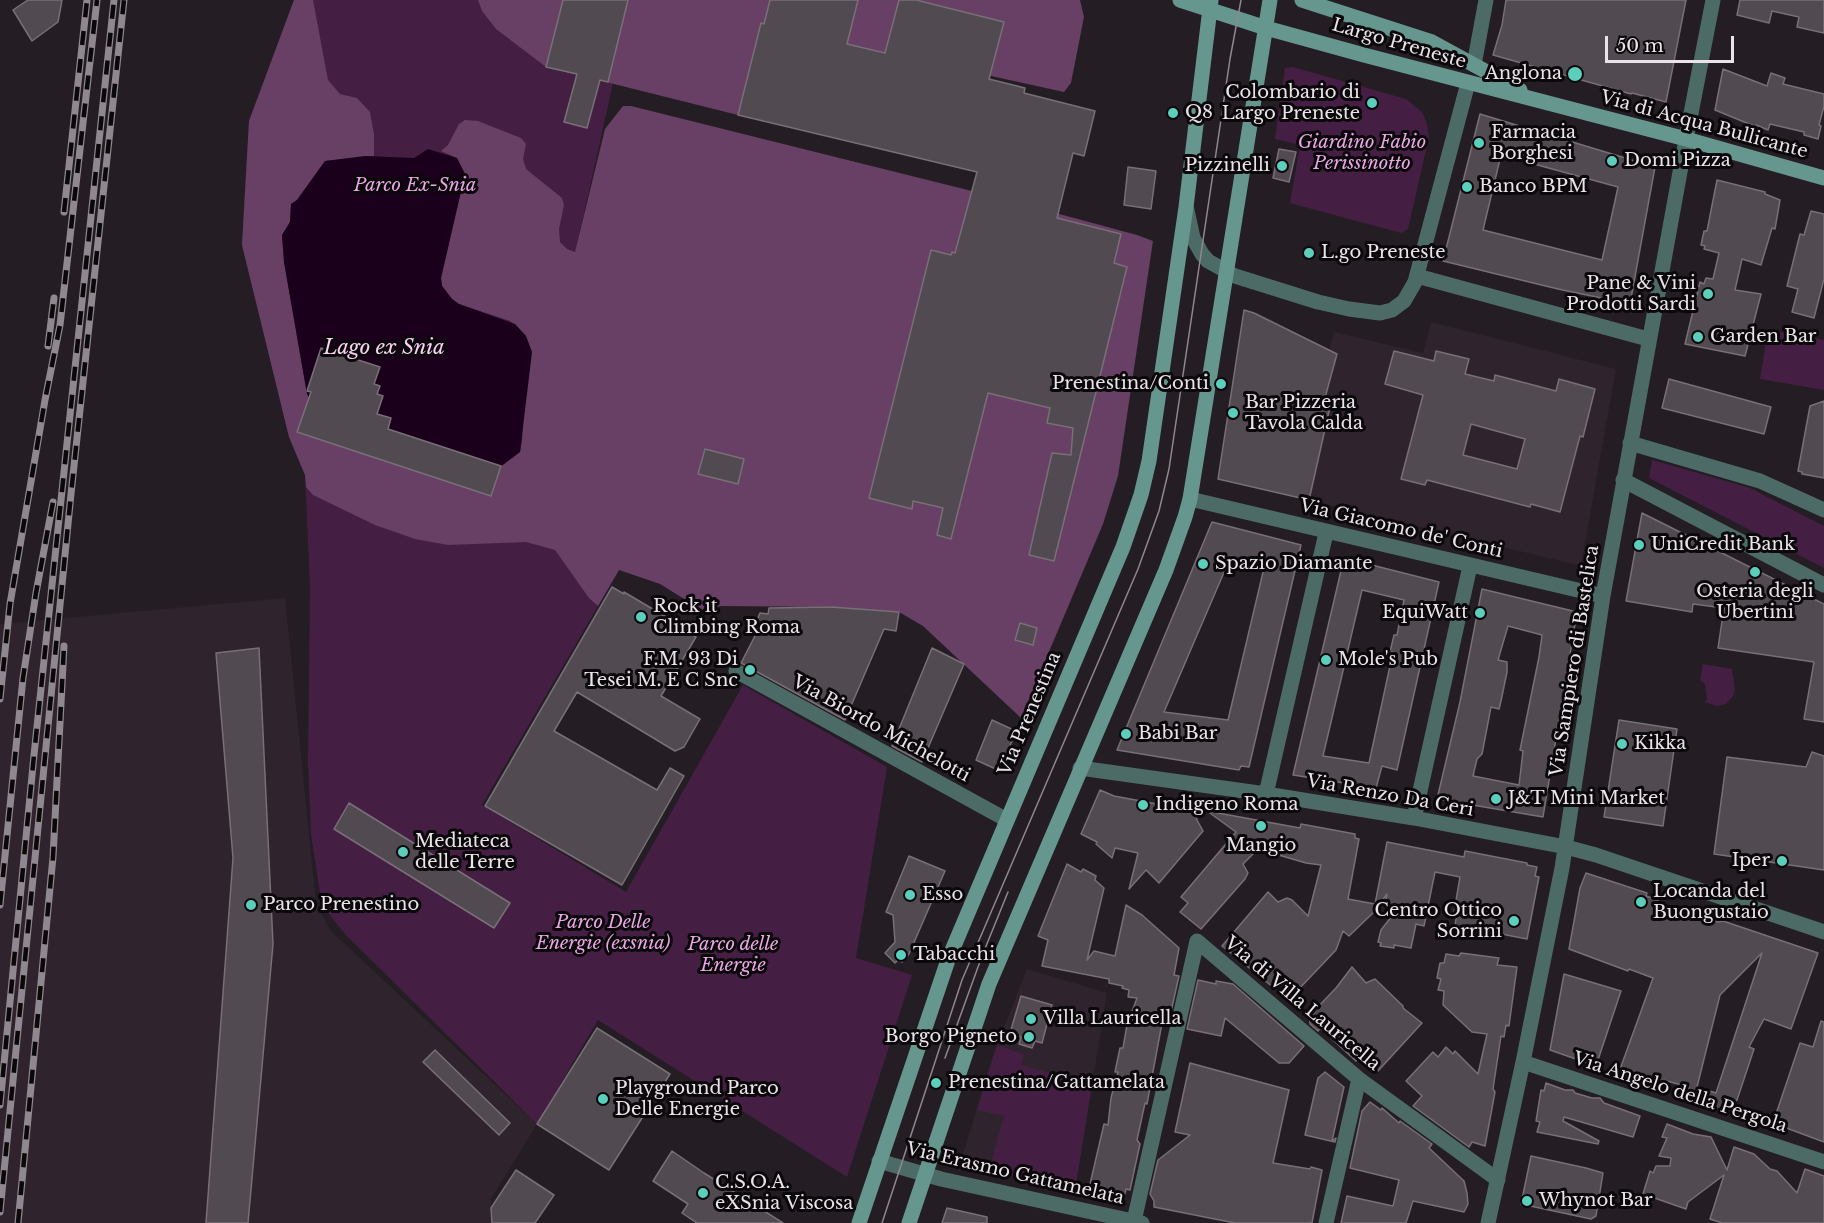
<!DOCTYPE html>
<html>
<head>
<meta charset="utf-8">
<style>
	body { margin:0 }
	#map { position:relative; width:1824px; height:1223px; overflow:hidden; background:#241d23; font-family:"Libre Baskerville",serif }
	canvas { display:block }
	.scale { position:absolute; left:1605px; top:36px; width:129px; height:27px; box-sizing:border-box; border:3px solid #eae4e9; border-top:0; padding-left:8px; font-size:18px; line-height:21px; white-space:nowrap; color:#eae4e9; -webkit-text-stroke:4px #0b080b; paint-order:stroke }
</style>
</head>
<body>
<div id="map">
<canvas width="1824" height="1223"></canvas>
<div class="scale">50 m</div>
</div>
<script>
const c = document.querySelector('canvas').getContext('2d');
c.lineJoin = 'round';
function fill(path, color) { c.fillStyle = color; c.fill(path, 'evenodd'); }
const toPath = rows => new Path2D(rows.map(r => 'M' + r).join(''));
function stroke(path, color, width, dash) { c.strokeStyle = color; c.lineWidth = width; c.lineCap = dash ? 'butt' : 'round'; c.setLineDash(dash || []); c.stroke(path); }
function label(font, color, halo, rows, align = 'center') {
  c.font = font + ' "Libre Baskerville",serif'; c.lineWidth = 6; c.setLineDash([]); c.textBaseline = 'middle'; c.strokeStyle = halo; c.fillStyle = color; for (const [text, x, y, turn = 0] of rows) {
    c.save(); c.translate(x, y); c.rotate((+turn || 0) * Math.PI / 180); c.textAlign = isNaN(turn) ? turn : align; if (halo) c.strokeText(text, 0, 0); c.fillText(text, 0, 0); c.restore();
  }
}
const built = toPath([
	[1431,322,1616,369,1581,566,1309,500,1330,407,1323,405,1337,354,1329,350,1334,332,1423,353],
	[285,598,316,903,330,930,537,1124,491,1199,492,1223,0,1223,0,624],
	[1027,969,1107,993,1075,1190,972,1166,963,1154,993,1055]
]);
const green = toPath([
	[294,0,556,0,547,67,613,83,564,303,619,570,482,805,626,892,743,685,887,767,856,958,912,975,847,1177,598,1020,537,1124,345,934,328,913,320,893,311,834,308,763,310,586,305,475,289,437,242,245,249,121],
	[1293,67,1406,99,1422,112,1427,124,1429,137,1408,229,1401,233,1290,203,1300,145,1275,139,1285,68],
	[1768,330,1824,340,1824,390,1760,379],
	[1652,460,1750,488,1824,526,1824,568,1649,478],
	[1703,664,1732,669,1735,690,1733,696,1726,704,1716,706,1705,702,1707,699,1705,684,1700,680],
	[997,1045,1024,1054,1021,1065,1092,1085,1075,1190,989,1170,1004,1116,977,1110]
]);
const forest = toPath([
	[294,0,313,0,328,80,340,94,357,98,370,112,374,134,374,156,325,161,297,200,291,204,290,222,282,235,284,262,307,394,496,470,520,452,522,442,526,336,510,321,459,304,452,299,442,286,441,278,465,174,457,158,441,151,448,145,459,124,465,120,478,121,521,138,526,144,523,159,526,169,562,198,564,205,559,229,560,242,567,249,575,252,605,129,623,106,631,106,1004,199,1137,235,1153,241,1118,476,1103,524,1021,718,923,626,899,612,831,607,719,606,710,615,660,584,619,570,598,606,589,598,555,550,526,542,448,545,415,539,375,525,313,495,306,487,305,475,289,437,242,245,249,121],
	[478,0,1080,0,1084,17,1071,83,1064,92,868,49,738,115,546,67,496,29,482,11]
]);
const water = toPath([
	[428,149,457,158,465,174,441,278,442,286,452,299,459,304,515,324,526,336,532,352,520,452,496,470,319,416,307,394,284,262,282,235,290,222,291,204,297,200,325,161,365,156,414,158]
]);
const building = toPath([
	[28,0,62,0,58,22,32,41,13,10,28,0],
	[563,0,628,0,608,82,600,80,587,128,564,122,577,74,546,67,563,0],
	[770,0,858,0,847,44,885,53,899,0,916,0,1004,22,989,79,1025,88,1024,93,1095,111,1084,156,1073,153,1057,218,1121,234,1114,263,1127,267,1054,561,1029,555,1052,453,1071,455,1073,428,1047,423,1050,408,988,393,951,539,937,535,943,508,913,501,912,509,869,498,931,250,951,255,952,252,955,253,977,172,738,115,761,23,764,24,770,0],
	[1506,0,1686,0,1666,102,1632,93,1631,94,1493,55,1502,25,1506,0],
	[1740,0,1824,0,1824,33,1797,27,1799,17,1772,11,1769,23,1737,15,1740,0],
	[1723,69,1767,86,1771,73,1785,78,1783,84,1824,94,1824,106,1819,125,1821,126,1818,139,1804,135,1804,132,1770,124,1768,130,1756,125,1754,126,1715,110,1723,69],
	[1480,114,1655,167,1630,304,1558,289,1443,261,1480,114],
	[1501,155,1618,187,1602,260,1483,230,1501,155],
	[1279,149,1296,152,1289,182,1273,178,1279,149],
	[1128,167,1156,171,1151,209,1124,205,1128,167],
	[1717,180,1765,192,1765,194,1780,200,1775,229,1772,228,1761,265,1742,259,1735,290,1761,294,1745,356,1685,344,1700,282,1704,284,1706,278,1713,279,1719,253,1704,249,1705,246,1701,245,1704,231,1707,231,1717,180],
	[1811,211,1824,214,1824,279,1814,318,1792,312,1798,289,1787,286,1800,234,1804,235,1811,211],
	[1244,310,1254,313,1337,354,1323,405,1330,407,1309,500,1218,479,1244,310],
	[321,348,380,367,374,384,380,386,377,394,383,396,377,414,391,418,388,429,501,466,491,496,297,432,311,392,307,391,321,348],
	[1394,351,1434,361,1436,351,1469,359,1465,374,1494,381,1495,375,1556,391,1559,379,1595,389,1583,437,1580,436,1560,512,1531,504,1530,507,1427,480,1425,485,1401,479,1423,395,1385,384,1394,351],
	[1471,424,1525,439,1517,469,1463,455,1471,424],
	[1669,379,1771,407,1764,434,1662,408,1669,379],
	[1824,401,1824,478,1802,474,1802,472,1798,471,1810,406,1824,401],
	[705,449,744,459,738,484,698,474,705,449],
	[1642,513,1824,604,1824,722,1804,719,1814,662,1718,648,1724,608,1693,604,1692,612,1626,601,1642,513],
	[1212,522,1301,545,1249,767,1241,766,1239,770,1117,750,1212,522],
	[1231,556,1264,568,1228,720,1164,712,1231,556],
	[1344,558,1439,582,1397,770,1382,766,1376,788,1293,775,1344,558],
	[1362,590,1404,600,1397,635,1394,635,1390,652,1393,652,1369,763,1323,756,1362,590],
	[612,587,624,594,624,592,683,627,682,629,696,637,661,696,700,719,684,747,675,751,577,692,554,731,657,790,670,768,684,776,622,885,485,806,612,587],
	[1482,589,1577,612,1543,817,1437,799,1460,702,1482,589],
	[1508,626,1542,635,1539,657,1520,750,1523,751,1519,785,1473,776,1477,759,1482,754,1491,707,1499,709,1501,701,1507,672,1507,662,1498,660,1508,626],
	[831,607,899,612,896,631,884,629,845,720,741,663,757,632,753,629,760,613,768,614,769,608,831,607],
	[1020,623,1037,628,1033,645,1015,640,1020,623],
	[259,648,273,944,248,1223,206,1223,233,858,216,653,259,648],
	[932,648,964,664,922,762,892,746,932,648],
	[992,720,1016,731,1000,771,976,760,992,720],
	[1619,720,1677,729,1663,826,1604,817,1619,720],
	[1812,752,1824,756,1824,870,1714,854,1727,757,1806,767,1812,752],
	[1100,790,1114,796,1195,811,1197,820,1203,831,1159,883,1146,870,1129,889,1138,853,1115,848,1112,858,1096,844,1097,842,1081,834,1100,790],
	[349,803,510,903,494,928,334,829,349,803],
	[1207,811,1300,828,1301,824,1355,834,1355,838,1359,839,1348,899,1375,904,1387,842,1464,857,1465,851,1527,863,1527,865,1537,867,1535,876,1539,877,1527,939,1455,925,1457,913,1454,912,1460,877,1435,872,1424,926,1416,924,1411,948,1394,945,1394,948,1380,946,1381,943,1378,942,1381,930,1395,912,1385,904,1387,894,1374,912,1349,936,1343,931,1336,950,1296,992,1282,979,1274,988,1222,946,1268,892,1278,902,1287,898,1292,900,1308,916,1321,865,1306,863,1258,849,1243,864,1248,873,1245,879,1201,929,1180,912,1188,903,1181,897,1236,832,1207,811],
	[909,856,945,871,909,954,902,962,898,960,895,963,885,953,895,942,893,915,886,912,909,856],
	[1067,864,1081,872,1083,869,1096,876,1095,880,1104,888,1087,960,1094,951,1115,956,1126,905,1142,915,1179,948,1174,975,1179,976,1168,1025,1162,1023,1147,1104,1145,1103,1137,1140,1140,1144,1130,1190,1126,1189,1122,1205,1087,1197,1104,1124,1108,1125,1111,1098,1118,1072,1115,1072,1120,1048,1123,1048,1127,1025,1137,998,1128,997,1129,990,1122,988,1123,986,1109,983,1109,979,1042,966,1048,940,1038,936,1067,864],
	[1586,873,1647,893,1646,896,1658,900,1656,907,1698,920,1700,916,1718,922,1723,921,1818,953,1791,1029,1764,1019,1749,1047,1754,1049,1737,1100,1731,1105,1727,1114,1685,1099,1689,1087,1663,1080,1660,1087,1619,1072,1653,978,1629,969,1628,971,1569,949,1580,888,1586,873],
	[1762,953,1716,1093,1697,1087,1720,995,1762,953],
	[1461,953,1499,958,1497,965,1517,967,1509,1026,1506,1025,1504,1037,1501,1036,1493,1089,1495,1092,1485,1146,1472,1142,1469,1147,1413,1106,1422,1096,1406,1081,1433,1052,1438,1057,1446,1047,1453,1054,1455,1051,1478,1074,1487,1034,1472,1032,1443,1005,1444,991,1438,990,1441,979,1437,978,1440,963,1444,963,1446,954,1459,956,1461,953],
	[1352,967,1366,983,1375,979,1403,1006,1403,1008,1422,1023,1378,1071,1359,1057,1356,1061,1320,1028,1318,1031,1310,1024,1310,1016,1314,1011,1336,988,1352,967],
	[1564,974,1621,991,1596,1066,1550,1050,1564,974],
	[1198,980,1216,984,1216,981,1233,984,1304,1046,1289,1063,1279,1063,1225,1018,1221,1036,1187,1029,1198,980],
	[1021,996,1052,1005,1042,1043,1035,1041,1032,1048,1019,1044,1021,1037,1010,1033,1021,996],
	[1821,1021,1824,1022,1824,1142,1773,1123,1800,1043,1813,1047,1821,1021],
	[597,1028,670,1074,609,1170,537,1124,597,1028],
	[435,1050,510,1123,499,1135,423,1062,435,1050],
	[1190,1063,1289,1090,1273,1163,1310,1169,1311,1167,1322,1170,1312,1223,1235,1223,1154,1207,1154,1201,1150,1194,1158,1160,1190,1135,1175,1132,1190,1063],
	[1325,1072,1344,1087,1332,1141,1336,1138,1335,1142,1305,1135,1318,1078,1325,1072],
	[1546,1083,1565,1090,1573,1090,1575,1093,1592,1098,1600,1098,1604,1103,1640,1116,1633,1137,1564,1117,1563,1121,1599,1141,1598,1144,1537,1132,1540,1122,1536,1121,1541,1090,1544,1091,1546,1083],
	[1370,1102,1381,1110,1382,1108,1399,1123,1400,1121,1432,1144,1429,1148,1464,1181,1467,1193,1468,1204,1464,1212,1413,1201,1406,1223,1341,1223,1347,1196,1393,1206,1399,1180,1350,1168,1362,1111,1370,1102],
	[1667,1124,1693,1134,1711,1137,1727,1170,1734,1147,1754,1154,1770,1169,1777,1171,1797,1193,1805,1169,1824,1176,1824,1223,1722,1223,1710,1219,1724,1175,1688,1202,1686,1209,1643,1194,1650,1171,1653,1173,1656,1166,1670,1166,1671,1158,1659,1156,1667,1138,1662,1137,1667,1124],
	[672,1151,704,1173,783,1223,697,1223,682,1213,688,1204,653,1181,672,1151],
	[1531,1156,1586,1168,1603,1173,1596,1216,1591,1219,1521,1204,1531,1156],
	[516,1170,554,1195,535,1223,492,1223,491,1208,516,1170],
	[947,1208,987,1217,987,1223,942,1223,947,1208]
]);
const minor = toPath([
	[1474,65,1486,0],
	[1417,276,1648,339],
	[1630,443,1760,481,1824,510],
	[1623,480,1824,585],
	[1190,499,1603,596],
	[736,671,1007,820],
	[1080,768,1266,794,1414,818,1566,847,1596,855,1824,932],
	[1266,794,1326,533],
	[1414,818,1470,566],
	[1523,1062,1824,1162],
	[879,1161,941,1179,1142,1223],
	[1134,1221,1197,941,1359,1079,1498,1180],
	[1326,1223,1359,1079],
	[1488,1223,1523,1062,1562,868,1603,596,1686,139]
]);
const tertiary = toPath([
	[1686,139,1713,0],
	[1187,210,1193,238,1202,254,1208,261,1235,276,1318,302,1349,309,1380,313,1392,310,1404,301,1415,282,1468,83]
]);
const secondary = toPath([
	[1180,0,1266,28,1364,55,1686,139,1824,178],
	[1302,0,1432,42,1520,90],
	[859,1223,948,960,1123,547,1141,495,1149,461,1186,207,1211,0],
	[909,1223,989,984,1166,570,1185,517,1190,499,1270,0]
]);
const tram = toPath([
	[945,1058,982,956,1008,892],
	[882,1223,962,980,1138,569,1159,511,1169,469,1230,59,1241,0]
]);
const rail = toPath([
	[64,212,87,0],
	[48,346,54,298],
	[0,699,10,604,45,400,60,325,97,0],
	[0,905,23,678,36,593,53,502],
	[0,1105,34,755,114,0],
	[0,1212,71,494,124,0],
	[18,1223,53,857,64,646]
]);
const markers = [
	[1575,74,8,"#5bcebc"],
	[1372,103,6,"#5bcebc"],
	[1173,113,6,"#5bcebc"],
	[1479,143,6,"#5bcebc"],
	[1612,161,6,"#5bcebc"],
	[1282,166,6,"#5bcebc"],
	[1467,187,6,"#5bcebc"],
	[1309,253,6,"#5bcebc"],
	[1708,294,6,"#5bcebc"],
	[1698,337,6,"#5bcebc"],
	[1221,384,6,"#5bcebc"],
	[1233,413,6,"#5bcebc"],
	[1639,545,6,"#5bcebc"],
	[1203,564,6,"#5bcebc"],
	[1755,572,6,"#5bcebc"],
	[1480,613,6,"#5bcebc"],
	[641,617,6,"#5bcebc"],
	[1326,660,6,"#5bcebc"],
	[750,670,6,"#5bcebc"],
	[1126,734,6,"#5bcebc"],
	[1622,744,6,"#5bcebc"],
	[1496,799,6,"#5bcebc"],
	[1143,805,6,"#5bcebc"],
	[1261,826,6,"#5bcebc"],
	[403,852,6,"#5bcebc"],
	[1782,861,6,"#5bcebc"],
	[910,895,6,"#5bcebc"],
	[1641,902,6,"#5bcebc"],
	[251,905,6,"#5bcebc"],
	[1514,921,6,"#5bcebc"],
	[901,955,6,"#5bcebc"],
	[1031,1019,6,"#5bcebc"],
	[1029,1037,6,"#5bcebc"],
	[936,1083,6,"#5bcebc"],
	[603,1099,6,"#5bcebc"],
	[703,1193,6,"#5bcebc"],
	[1527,1201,6,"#5bcebc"]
];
const streetNames = [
	["Largo Preneste",1399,44,16],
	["Via di Acqua Bullicante",1704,125,15],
	["Via Giacomo de' Conti",1401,529,13],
	["Via Sampiero di Bastelica",1575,661,-81],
	["Via Prenestina",1030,714,-67],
	["Via Biordo Michelotti",881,729,29],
	["Via Renzo Da Ceri",1390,796,10],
	["Via di Villa Lauricella",1302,1004,40],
	["Via Angelo della Pergola",1680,1093,18],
	["Via Erasmo Gattamelata",1015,1174,13]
];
const poiNames = [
	["Anglona",1562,74,"right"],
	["Colombario di",1360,93,"right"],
	["Largo Preneste",1360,114,"right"],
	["Q8",1185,113],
	["Farmacia",1491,133],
	["Borghesi",1491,154],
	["Domi Pizza",1624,161],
	["Pizzinelli",1270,166,"right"],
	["Banco BPM",1479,187],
	["L.go Preneste",1321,253],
	["Pane & Vini",1696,284,"right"],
	["Prodotti Sardi",1696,305,"right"],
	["Garden Bar",1710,337],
	["Prenestina/Conti",1209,384,"right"],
	["Bar Pizzeria",1245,403],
	["Tavola Calda",1245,424],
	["UniCredit Bank",1651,545],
	["Spazio Diamante",1215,564],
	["Osteria degli",1755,592,"center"],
	["Ubertini",1755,613,"center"],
	["Rock it",653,607],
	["Climbing Roma",653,628],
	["EquiWatt",1468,613,"right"],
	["F.M. 93 Di",738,660,"right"],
	["Tesei M. E C Snc",738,681,"right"],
	["Mole's Pub",1338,660],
	["Babi Bar",1138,734],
	["Kikka",1634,744],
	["J&T Mini Market",1508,799],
	["Indigeno Roma",1155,805],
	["Mediateca",415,842],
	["delle Terre",415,863],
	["Mangio",1261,846,"center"],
	["Iper",1770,861,"right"],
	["Locanda del",1653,892],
	["Buongustaio",1653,913],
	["Esso",922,895],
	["Parco Prenestino",263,905],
	["Centro Ottico",1502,911,"right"],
	["Sorrini",1502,932,"right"],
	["Tabacchi",913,955],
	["Villa Lauricella",1043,1019],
	["Borgo Pigneto",1017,1037,"right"],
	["Prenestina/Gattamelata",948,1083],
	["Playground Parco",615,1089],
	["Delle Energie",615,1110],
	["C.S.O.A.",715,1183],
	["eXSnia Viscosa",715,1204],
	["Whynot Bar",1539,1201]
];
const parkNames = [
	["Giardino Fabio",1362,143],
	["Perissinotto",1362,164],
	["Parco Ex-Snia",415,186],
	["Parco Delle",603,923],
	["Energie (exsnia)",603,944],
	["Parco delle",733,945],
	["Energie",733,966]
];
const waterNames = [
	["Lago ex Snia",384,348]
];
fill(built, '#2f232e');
fill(green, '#451f43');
fill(forest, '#683f65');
fill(water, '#1a001a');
fill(building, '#524a51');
stroke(building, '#786f77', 1.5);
stroke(minor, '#4d6b66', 15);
stroke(tertiary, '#4d6b66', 15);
stroke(secondary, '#66978e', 15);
stroke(tram, '#8f888e', 1.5);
stroke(rail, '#8f888e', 7);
stroke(rail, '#0b080b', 4.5, [14]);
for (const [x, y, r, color] of markers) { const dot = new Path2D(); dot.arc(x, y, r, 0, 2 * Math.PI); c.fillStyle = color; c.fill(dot); stroke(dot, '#0b080b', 2); }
label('18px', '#eae4e9', '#0b080b', streetNames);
label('18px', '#eae4e9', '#0b080b', poiNames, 'left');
label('italic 18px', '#eaa7e4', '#0b080b', parkNames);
label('italic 20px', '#fbd2f6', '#0b080b', waterNames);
</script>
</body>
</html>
